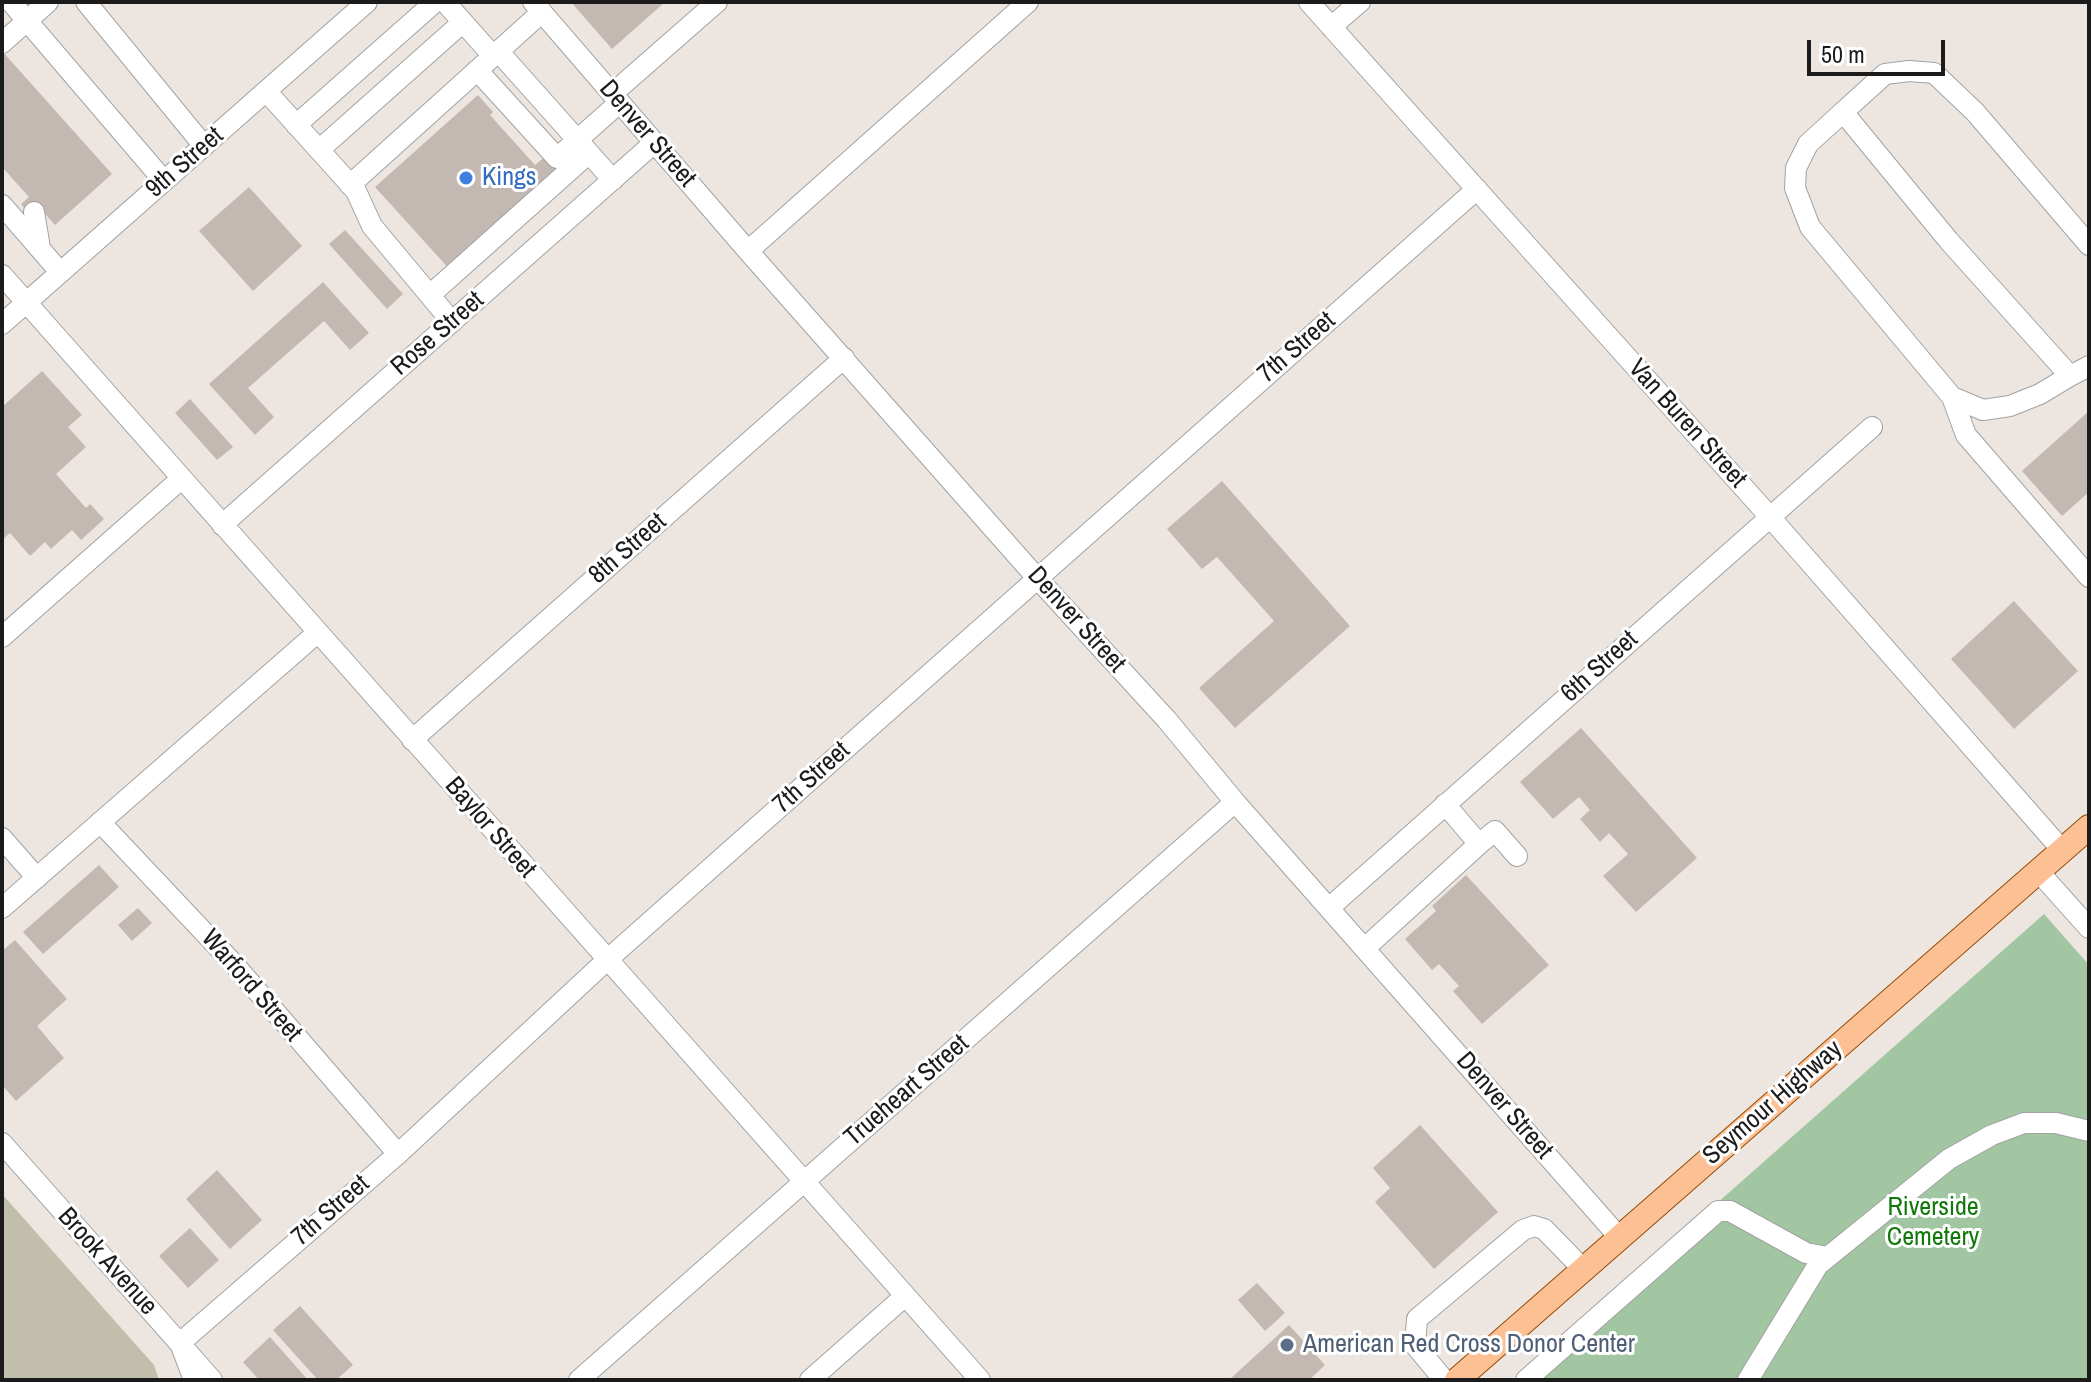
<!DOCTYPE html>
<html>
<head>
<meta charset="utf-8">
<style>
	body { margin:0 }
	#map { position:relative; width:2091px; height:1382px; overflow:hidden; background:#ede6e0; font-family:"Archivo Narrow",sans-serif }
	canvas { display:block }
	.frame { position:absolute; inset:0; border:4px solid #1b1b1b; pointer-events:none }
	.scale { position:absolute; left:1807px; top:40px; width:138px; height:36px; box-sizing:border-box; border:4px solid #1b1b1b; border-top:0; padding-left:10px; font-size:24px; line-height:28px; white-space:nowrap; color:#1b1b1b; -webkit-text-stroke:6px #fff; paint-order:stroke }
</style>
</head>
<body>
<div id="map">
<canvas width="2091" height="1382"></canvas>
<div class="frame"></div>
<div class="scale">50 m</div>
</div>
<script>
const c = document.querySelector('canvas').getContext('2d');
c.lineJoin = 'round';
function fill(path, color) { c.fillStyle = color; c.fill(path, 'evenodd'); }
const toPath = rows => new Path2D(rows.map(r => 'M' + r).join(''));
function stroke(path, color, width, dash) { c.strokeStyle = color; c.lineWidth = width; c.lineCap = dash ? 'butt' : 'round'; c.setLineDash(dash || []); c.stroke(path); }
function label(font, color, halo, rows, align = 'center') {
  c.font = font + ' "Archivo Narrow",sans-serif'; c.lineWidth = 6; c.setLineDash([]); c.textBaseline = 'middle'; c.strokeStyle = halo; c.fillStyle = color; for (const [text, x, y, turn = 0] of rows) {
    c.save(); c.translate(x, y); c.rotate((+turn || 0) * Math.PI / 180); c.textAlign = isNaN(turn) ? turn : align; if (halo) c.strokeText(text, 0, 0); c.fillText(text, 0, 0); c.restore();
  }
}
const construction = toPath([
	[2,1194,154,1365,159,1380,2,1380]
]);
const cemetery = toPath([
	[2044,914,2089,965,2089,1380,1517,1380]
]);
const building = toPath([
	[571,2,665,2,612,49],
	[2,51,112,174,55,225,39,207,30,215,21,204,29,197,2,167],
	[478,95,493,112,490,115,535,165,546,156,558,169,452,272,375,187],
	[249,187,302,246,253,291,199,231],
	[345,230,403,294,387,309,329,244],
	[323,282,369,333,350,350,324,321,248,388,274,417,255,435,209,384],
	[42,371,82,415,68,427,86,447,56,474,86,508,90,504,104,519,81,540,72,530,51,549,45,542,30,556,10,533,2,540,2,407],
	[190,399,233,447,217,460,175,413],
	[2089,411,2089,492,2062,516,2022,471],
	[1222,481,1350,626,1235,728,1199,688,1274,621,1217,557,1202,569,1167,529],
	[2014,601,2078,671,2014,729,1951,659],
	[1581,728,1697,858,1636,912,1603,876,1628,854,1609,833,1600,842,1580,819,1590,810,1579,797,1553,819,1520,782],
	[99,865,119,887,43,954,23,932],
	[1466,875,1549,965,1482,1024,1453,991,1459,986,1439,964,1432,970,1405,939,1436,911,1432,906],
	[138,908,152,923,132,941,118,925],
	[15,940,67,999,37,1026,64,1058,16,1101,2,1085,2,951],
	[1420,1125,1498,1212,1434,1269,1375,1202,1390,1188,1373,1168],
	[217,1170,262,1220,230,1249,186,1199],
	[190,1228,219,1260,188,1288,159,1256],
	[1257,1283,1285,1313,1265,1331,1238,1300],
	[300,1306,353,1365,336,1380,318,1380,273,1330],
	[1289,1325,1325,1365,1309,1380,1229,1380],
	[270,1337,308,1380,259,1380,243,1362]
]);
const minor = toPath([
	[11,2,164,181],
	[86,2,204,146],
	[445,2,493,56],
	[533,2,748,251,1037,578,1167,720,1235,802,1619,1237],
	[1309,2,1770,517,2062,850],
	[1331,27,1360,2],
	[2,43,48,2],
	[498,51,613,180],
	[477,70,557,158,619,103],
	[266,91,356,191,372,226,452,322],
	[612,94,717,2],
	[1843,112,1808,144,1796,168,1795,188,1810,227,1952,397,1983,410,2010,406,2040,394,2070,376],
	[296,125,435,2],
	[319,150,463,22],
	[350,185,542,12],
	[2,205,60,272],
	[34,212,40,248],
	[2089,245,1975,112,1934,73,1909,71,1885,74,1843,112,1949,241,2070,376,2089,366],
	[748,251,1028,2],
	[2,275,980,1380],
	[430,295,589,153],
	[2,324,367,2],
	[1952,397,1966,435,2089,577],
	[222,525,654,143],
	[2,637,181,479],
	[412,740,844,358],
	[100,822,233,963,398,1154],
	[2,838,37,878],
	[1479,844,1495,831,1517,856],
	[2038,871,2089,928],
	[2,908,317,633],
	[1329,908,1872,427],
	[1365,948,1479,844,1445,804],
	[2,1143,212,1380],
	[194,1380,180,1343,398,1154,607,960,1477,189],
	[579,1380,1235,802],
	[810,1380,905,1296],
	[1444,1380,1415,1345,1417,1319,1523,1230,1534,1226,1544,1229,1583,1269],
	[1526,1380,1718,1211,1730,1211,1806,1253,1828,1257],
	[1748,1380,1818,1265,1949,1159,1992,1135,2024,1123,2056,1123,2089,1131]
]);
const major = toPath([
	[1457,1380,2089,827]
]);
const markers = [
	[466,178,8,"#3f7fe0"],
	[1287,1345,8,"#5c6f8a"]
];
const streetNames = [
	["Denver Street",647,134,49],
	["9th Street",185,163,-41],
	["Rose Street",438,334,-41],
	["7th Street",1297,348,-41],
	["Van Buren Street",1687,424,48],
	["8th Street",628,549,-41],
	["Denver Street",1076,620,48],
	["6th Street",1600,667,-42],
	["7th Street",812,778,-42],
	["Baylor Street",490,828,49],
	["Warford Street",251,986,49],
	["Trueheart Street",907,1091,-41],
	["Seymour Highway",1773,1103,-41],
	["Denver Street",1504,1106,49],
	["7th Street",331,1211,-41],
	["Brook Avenue",107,1262,48]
];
const shopNames = [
	["Kings",482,178]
];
const parkNames = [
	["Riverside",1933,1208],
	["Cemetery",1933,1238]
];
const serviceNames = [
	["American Red Cross Donor Center",1303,1345]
];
fill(construction, '#c1beab');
fill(cemetery, '#a1c6a1');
fill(building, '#c4b8b3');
stroke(minor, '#a2a2a2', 22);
stroke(major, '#924b00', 26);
stroke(minor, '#fff', 20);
stroke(major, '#fdc094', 24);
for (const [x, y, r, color] of markers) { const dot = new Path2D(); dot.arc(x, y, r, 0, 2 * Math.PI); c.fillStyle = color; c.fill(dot); stroke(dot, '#fff', 3); }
label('26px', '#1b1b1b', '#fff', streetNames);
label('26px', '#366cbe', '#fff', shopNames, 'left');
label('26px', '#117909', '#fff', parkNames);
label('26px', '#4e5e75', '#fff', serviceNames, 'left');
</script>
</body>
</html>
